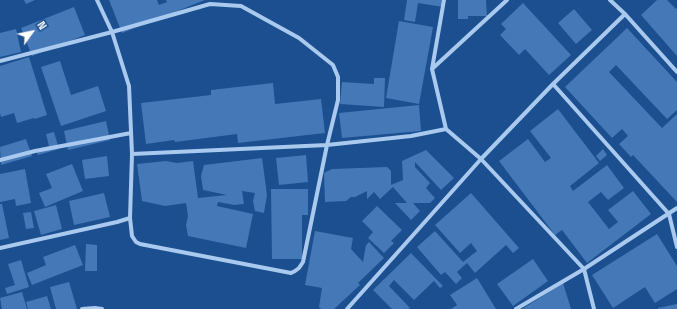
<!DOCTYPE html>
<html>
<head>
<meta charset="utf-8">
<style>
	body { margin:0 }
	#map { position:relative; width:677px; height:309px; overflow:hidden; background:#1b4f8f; font-family:"Space Grotesk",sans-serif }
	canvas { display:block }
	.north { position:absolute; left:12px; top:12px; width:40px; height:40px; -webkit-text-stroke:3px #1b4f8f; paint-order:stroke; rotate:57deg; font-size:11px; font-weight:700; line-height:16px; text-align:center; color:#fff }
	.north::after { content:''; display:block; margin:auto; width:14px; height:18px; background:#fff; clip-path:polygon(50% 0,100% 100%,50% 72%,0 100%) }
</style>
</head>
<body>
<div id="map">
<canvas width="677" height="309"></canvas>
<div class="north">N</div>
</div>
<script>
const c = document.querySelector('canvas').getContext('2d');
c.lineJoin = 'round';
function fill(path, color) { c.fillStyle = color; c.fill(path, 'evenodd'); }
const toPath = rows => new Path2D(rows.map(r => 'M' + r).join(''));
function stroke(path, color, width, dash) { c.strokeStyle = color; c.lineWidth = width; c.lineCap = dash ? 'butt' : 'round'; c.setLineDash(dash || []); c.stroke(path); }
const building = toPath([
	[24,0,35,0,26,4],
	[109,0,157,0,159,5,167,2,166,0,205,0,122,33],
	[407,0,444,0,443,7,418,3,415,22,404,20],
	[458,0,486,0,487,16,468,16,468,19,458,19],
	[657,0,667,0,676,9,677,8,677,56,641,15],
	[523,3,571,55,549,75,525,49,519,55,500,35,506,29,501,24],
	[74,7,85,35,32,56,21,28],
	[574,9,592,30,576,44,558,23],
	[399,21,433,27,419,104,386,98],
	[627,28,677,82,677,110,667,119,616,65,609,72,662,128,677,114,677,202,633,155,631,157,619,144,628,136,622,129,612,138,565,87],
	[16,29,21,52,0,57,0,33],
	[29,57,47,115,35,119,34,118,17,123,14,113,1,117,0,113,0,66],
	[60,61,71,95,98,86,106,111,61,126,41,67],
	[374,78,385,78,384,107,340,104,342,82,374,84],
	[273,83,275,104,321,99,325,133,238,143,237,134,175,142,174,140,146,144,141,103,211,95,211,90],
	[419,105,421,131,342,138,339,113],
	[558,109,599,163,570,186,573,191,607,165,624,188,608,200,601,192,588,202,609,229,618,222,608,210,633,191,651,214,587,263,562,230,555,235,499,161,528,139,545,162,551,158,530,131],
	[106,121,110,140,68,150,64,131],
	[54,132,59,149,38,155,36,150,49,146,46,134],
	[26,139,32,156,1,165,0,147],
	[603,149,607,155,600,161,596,156],
	[426,150,454,178,441,190,415,162,415,167,430,183,426,188,435,198,430,203,413,203,420,211,411,220,395,203,407,203,393,187,380,199,374,192,367,199,367,191,355,197,351,197,346,201,325,202,324,173,332,169,387,167,391,171,391,185,403,180,402,161],
	[306,155,308,182,279,185,276,158],
	[107,156,109,176,85,179,82,160],
	[262,158,267,195,264,213,255,211,253,201,255,193,242,191,244,204,234,205,218,202,217,206,253,214,246,248,188,236,186,225,188,216,186,203,165,206,142,201,137,164,166,161,177,163,193,161,198,198,227,195,203,190,201,176,204,165],
	[72,164,83,191,45,207,39,193,52,188,46,174],
	[25,169,31,203,16,206,15,199,0,202,0,174],
	[271,189,308,189,308,215,302,215,302,259,272,259],
	[104,193,110,217,74,225,69,201],
	[471,193,519,248,513,253,506,245,475,273,467,263,457,272,462,278,456,284,445,272,441,275,417,247,435,231,463,262,477,251,471,243,460,253,435,225],
	[0,204,2,204,9,238,0,240],
	[56,205,62,229,41,235,34,211],
	[377,206,402,230,391,241,394,243,384,253,368,238,373,232,362,221],
	[31,212,34,228,26,229,23,213],
	[315,231,353,238,351,249,363,262,366,245,369,242,384,258,358,283,360,285,334,309,321,309,319,307,322,288,305,285],
	[657,234,677,266,677,289,655,303,645,287,613,308,592,275],
	[86,244,97,245,97,271,85,271],
	[75,245,83,265,32,285,27,273,46,265,43,257],
	[411,253,443,286,440,288,434,281,414,300,394,280,389,286,410,308,408,309,392,309,373,290],
	[533,259,548,281,513,306,497,284],
	[21,260,29,287,7,294,5,288,15,285,8,264],
	[477,278,496,309,451,309,457,305,450,295],
	[69,282,77,309,56,309,50,287],
	[563,283,571,309,522,309],
	[22,292,27,309,2,309,0,298],
	[47,296,51,309,28,309,26,302],
	[677,304,677,309,658,309,658,308]
]);
const minor = toPath([
	[444,0,432,69,446,129],
	[610,0,625,14],
	[0,61,112,32,210,4,241,6,299,38,333,65,338,77,338,100,327,145,303,262,299,268,295,271,291,273,140,244,136,242,132,236,130,218],
	[432,69,507,0],
	[553,84,669,214,677,247],
	[132,154,327,145,411,136,446,129,481,159,584,269,594,309],
	[0,160,35,151,131,133],
	[0,248,117,222,130,218,132,154,129,86,112,32,97,0],
	[82,309,95,308,102,309],
	[347,309,481,159,553,84,625,14,677,72],
	[516,309,584,269,677,208]
]);
fill(building, '#4478b7');
stroke(minor, '#a9c9ee', 4);
</script>
</body>
</html>
